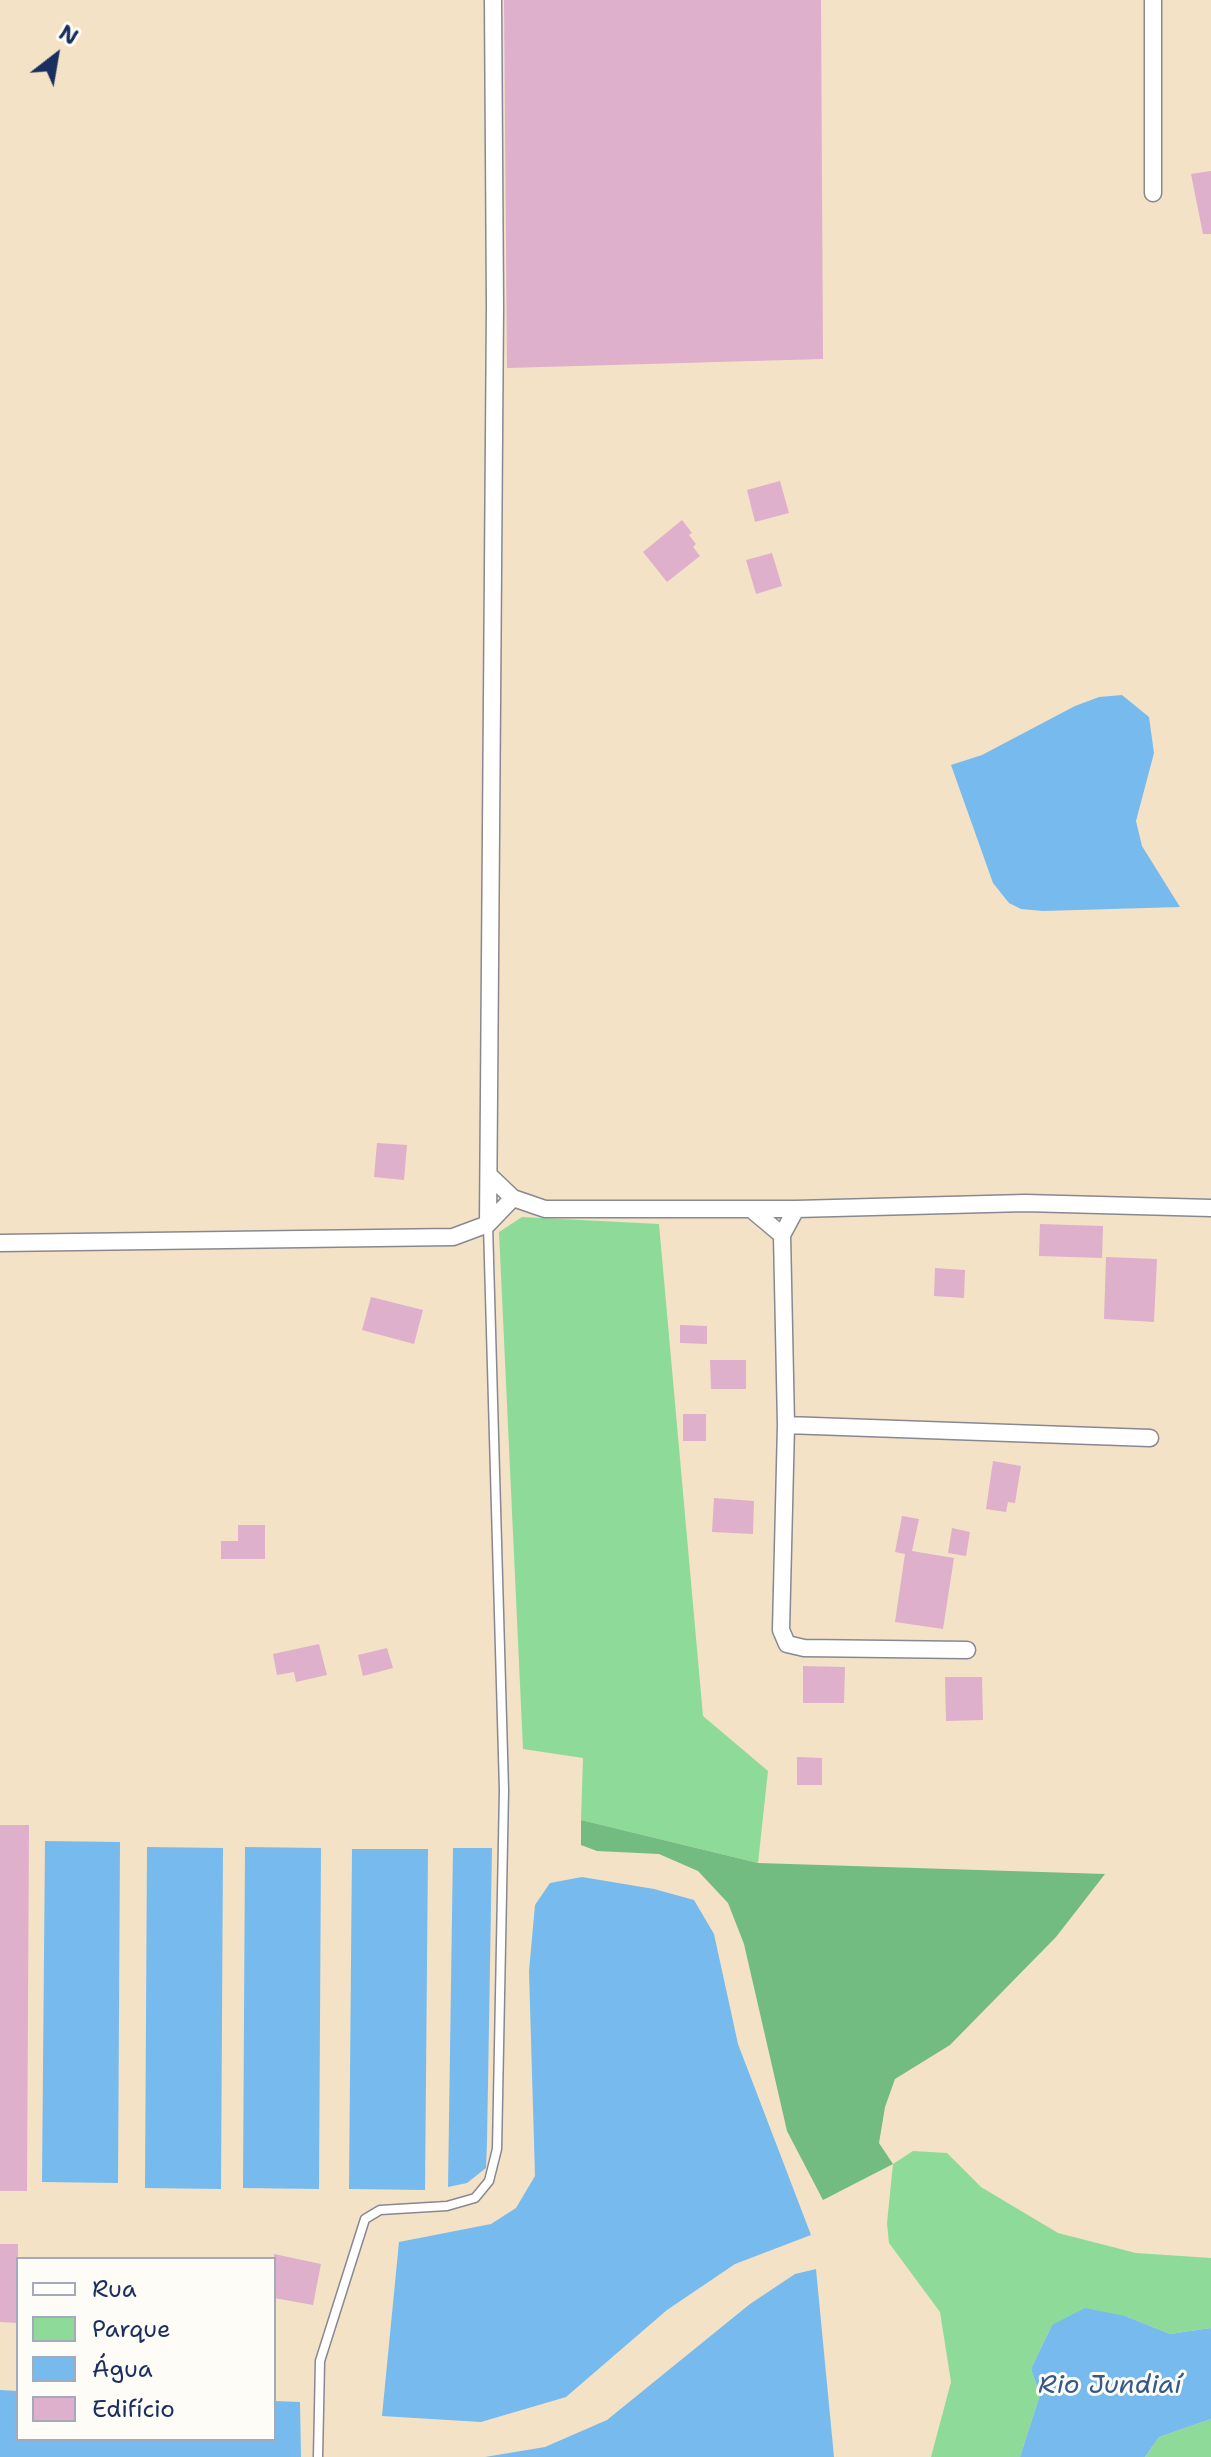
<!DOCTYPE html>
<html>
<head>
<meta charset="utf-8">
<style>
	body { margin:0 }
	#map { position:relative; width:1211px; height:2457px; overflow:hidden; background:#f3e2c6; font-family:"Shantell Sans",sans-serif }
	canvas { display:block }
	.legend { position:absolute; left:16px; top:2257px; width:260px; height:184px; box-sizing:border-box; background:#fdfcf7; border:2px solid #a3aaba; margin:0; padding:10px 14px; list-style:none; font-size:24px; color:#1b2f5e }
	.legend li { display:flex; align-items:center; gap:16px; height:40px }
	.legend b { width:40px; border:2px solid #a3aaba }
	.north { position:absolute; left:16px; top:16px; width:80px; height:80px; -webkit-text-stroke:6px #fdfcf7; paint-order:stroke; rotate:31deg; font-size:22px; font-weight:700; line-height:32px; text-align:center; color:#1b2f5e }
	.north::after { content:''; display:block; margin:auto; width:28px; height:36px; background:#1b2f5e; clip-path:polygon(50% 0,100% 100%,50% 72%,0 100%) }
</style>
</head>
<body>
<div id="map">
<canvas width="1211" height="2457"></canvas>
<ul class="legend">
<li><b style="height:10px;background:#fff"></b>Rua</li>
<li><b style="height:22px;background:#8edb99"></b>Parque</li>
<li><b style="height:22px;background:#77baed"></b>Água</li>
<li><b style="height:22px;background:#deb0cc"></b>Edifício</li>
</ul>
<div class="north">N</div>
</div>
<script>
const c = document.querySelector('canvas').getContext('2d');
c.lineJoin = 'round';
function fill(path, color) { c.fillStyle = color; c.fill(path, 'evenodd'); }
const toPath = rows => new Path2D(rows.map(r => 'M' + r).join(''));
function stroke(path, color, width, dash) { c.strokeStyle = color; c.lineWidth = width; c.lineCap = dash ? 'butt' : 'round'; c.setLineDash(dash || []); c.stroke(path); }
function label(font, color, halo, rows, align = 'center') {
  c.font = font + ' "Shantell Sans",sans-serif'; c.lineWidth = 6; c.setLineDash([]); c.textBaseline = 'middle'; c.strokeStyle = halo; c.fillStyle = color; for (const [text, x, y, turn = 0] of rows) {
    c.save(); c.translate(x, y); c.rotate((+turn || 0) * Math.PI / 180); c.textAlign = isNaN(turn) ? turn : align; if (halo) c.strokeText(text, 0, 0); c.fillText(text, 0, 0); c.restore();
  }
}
const green = toPath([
	[522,1217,659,1224,703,1716,768,1771,758,1863,581,1820,583,1758,523,1749,499,1232],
	[913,2151,947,2153,981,2187,1058,2233,1136,2253,1211,2258,1211,2328,1170,2334,1125,2316,1052,2325,1031,2369,1040,2395,1020,2457,931,2457,951,2382,940,2312,889,2243,887,2223,893,2164],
	[1211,2419,1211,2457,1145,2457,1159,2437]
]);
const forest = toPath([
	[581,1820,758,1863,1105,1874,1056,1937,950,2045,895,2079,885,2107,879,2143,893,2164,823,2200,787,2131,744,1944,728,1903,698,1871,659,1854,597,1851,581,1845]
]);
const water = toPath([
	[1122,695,1149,717,1154,753,1136,821,1142,846,1180,907,1043,911,1021,909,1009,903,993,883,951,765,982,755,1075,706,1099,697],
	[45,1841,120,1842,118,2183,42,2182],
	[147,1847,223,1848,221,2189,145,2188],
	[245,1847,321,1848,319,2189,243,2188],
	[453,1848,492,1848,487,2142,486,2168,467,2183,448,2187],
	[352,1849,428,1849,425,2190,349,2189],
	[582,1877,654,1889,694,1900,714,1934,738,2044,811,2235,735,2264,667,2310,566,2397,481,2422,382,2416,399,2242,491,2224,516,2208,535,2176,529,1971,535,1905,550,1883],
	[816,2269,834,2457,485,2457,545,2447,607,2420,750,2304,795,2274],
	[1085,2308,1125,2316,1170,2334,1211,2328,1211,2419,1159,2437,1145,2457,1020,2457,1040,2395,1031,2369,1052,2325],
	[0,2390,18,2391,18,2439,274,2439,274,2401,300,2402,301,2457,0,2457]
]);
const building = toPath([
	[504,0,821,0,823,359,507,368],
	[1211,171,1211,234,1203,234,1191,174],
	[780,481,789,513,755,522,747,490],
	[682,520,692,533,689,535,696,544,693,547,700,556,667,582,643,552],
	[772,553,782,586,756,594,746,560],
	[377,1143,407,1145,404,1180,374,1177],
	[1040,1224,1103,1226,1102,1258,1039,1256],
	[1106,1257,1157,1259,1154,1322,1104,1319],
	[935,1268,965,1270,964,1298,934,1296],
	[371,1297,423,1310,414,1344,362,1330],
	[680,1325,707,1326,707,1344,680,1343],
	[710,1360,746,1360,746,1389,711,1389],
	[683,1414,706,1414,706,1441,683,1441],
	[993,1461,1021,1466,1015,1503,1008,1502,1006,1512,986,1509],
	[714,1498,754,1501,753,1534,712,1532],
	[902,1516,919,1519,912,1551,954,1558,943,1629,895,1622,905,1554,895,1552],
	[238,1525,265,1525,265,1559,221,1559,221,1541,238,1541],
	[952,1528,970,1532,966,1556,948,1553],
	[319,1644,327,1675,296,1682,294,1672,277,1675,273,1654],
	[387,1648,393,1668,363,1676,358,1655],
	[803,1666,845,1667,844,1703,803,1703],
	[945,1677,982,1677,983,1720,946,1721],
	[797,1757,822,1758,822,1785,797,1785],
	[0,1825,29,1825,27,2191,0,2191],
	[0,2244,18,2244,18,2323,0,2322],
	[274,2254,321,2264,313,2305,274,2298]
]);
const service = toPath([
	[318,2457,320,2361,365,2219,380,2210,447,2206,475,2198,489,2181,497,2149,504,1790,488,1225]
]);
const minor = toPath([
	[1153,0,1153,193],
	[491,1177,513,1198,545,1209,796,1209,1025,1203,1211,1208],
	[751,1209,782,1235],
	[796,1209,782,1235,786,1425,781,1630,787,1644,804,1648,967,1650],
	[488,1224,495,306,493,0],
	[0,1243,453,1237,488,1224,513,1198],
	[786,1425,1150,1438]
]);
const waterNames = [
	["Rio Jundiaí",1110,2386]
];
fill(green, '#8edb99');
fill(forest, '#72bb81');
fill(water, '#77baed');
fill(building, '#deb0cc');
stroke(service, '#878892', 11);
stroke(minor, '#878892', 19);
stroke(service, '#fff', 8);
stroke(minor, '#fff', 16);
label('italic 26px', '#375989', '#fdfcf7', waterNames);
</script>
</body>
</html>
